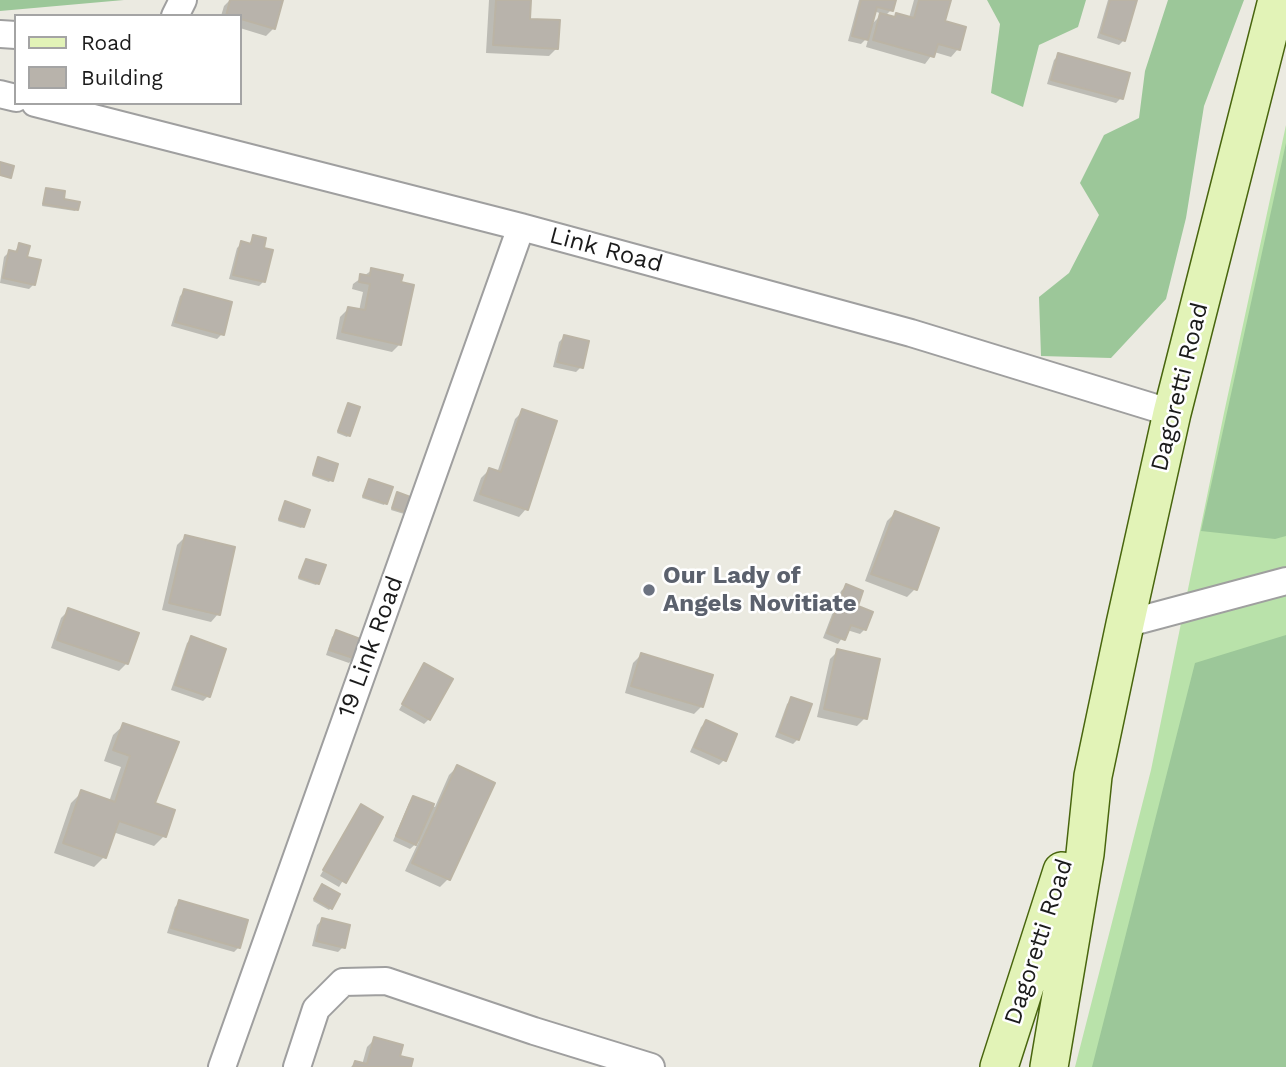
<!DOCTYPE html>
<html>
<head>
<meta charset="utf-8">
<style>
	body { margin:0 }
	#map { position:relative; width:1286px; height:1067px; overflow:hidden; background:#ebeae1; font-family:"Work Sans",sans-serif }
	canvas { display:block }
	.legend { position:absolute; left:14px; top:14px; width:228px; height:91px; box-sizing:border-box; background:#fff; border:2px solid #a4a4a4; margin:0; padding:9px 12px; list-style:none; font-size:21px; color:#1b1b1b }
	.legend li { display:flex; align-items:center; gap:14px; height:35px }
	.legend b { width:35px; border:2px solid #a4a4a4 }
</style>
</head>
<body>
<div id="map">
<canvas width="1286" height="1067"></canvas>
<ul class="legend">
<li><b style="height:9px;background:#e2f3b7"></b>Road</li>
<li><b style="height:19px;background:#b8b3ab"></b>Building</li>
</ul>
</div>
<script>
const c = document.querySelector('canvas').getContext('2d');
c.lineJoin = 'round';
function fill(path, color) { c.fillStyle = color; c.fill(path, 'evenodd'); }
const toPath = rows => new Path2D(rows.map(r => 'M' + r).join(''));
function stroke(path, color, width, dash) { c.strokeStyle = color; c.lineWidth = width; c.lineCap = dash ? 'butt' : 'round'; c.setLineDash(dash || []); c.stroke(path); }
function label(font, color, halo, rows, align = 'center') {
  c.font = font + ' "Work Sans",sans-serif'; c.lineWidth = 5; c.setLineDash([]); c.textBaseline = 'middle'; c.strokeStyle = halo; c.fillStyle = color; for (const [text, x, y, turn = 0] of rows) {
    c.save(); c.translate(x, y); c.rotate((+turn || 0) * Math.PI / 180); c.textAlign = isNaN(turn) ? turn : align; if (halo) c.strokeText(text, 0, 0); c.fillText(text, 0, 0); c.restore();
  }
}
const grass = toPath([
	[1286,125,1286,1067,1075,1067,1151,770,1224,413]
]);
const forest = toPath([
	[0,0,124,0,0,11],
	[987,0,1086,0,1078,27,1039,45,1023,107,991,93,1000,24],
	[1168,0,1244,0,1204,106,1186,218,1166,299,1111,358,1041,356,1039,297,1069,273,1099,215,1080,183,1104,135,1139,118,1145,71],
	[1286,143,1286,536,1275,539,1201,531],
	[1286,635,1286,1067,1092,1067,1195,663]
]);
const shadow = toPath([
	[230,0,281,0,274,28,266,36,240,28,240,16,221,16,224,6],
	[489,0,529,0,528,20,557,48,549,56,486,53],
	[859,0,894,0,891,10,885,16,893,19,897,15,909,18,914,0,949,0,943,22,958,49,951,57,934,52,925,64,866,47,869,36,861,44,848,41],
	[874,11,882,14,870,26],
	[1108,0,1135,0,1124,40,1119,45,1097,38],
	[1059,55,1121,98,1116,103,1047,84,1054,60],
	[46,190,62,200,77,209,75,211,42,206],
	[254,237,262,249,264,281,259,286,229,279,237,248,242,243,248,245],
	[19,245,34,284,29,289,0,283,4,257,9,252,14,253],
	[372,270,400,344,392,352,336,339,340,317,348,309,359,311,363,292,352,289,353,284],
	[185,291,222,334,217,339,171,326,180,296],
	[564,337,581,367,576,372,553,367,559,342],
	[348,405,349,435,347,437,337,433],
	[523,411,526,509,519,517,473,501,481,478,489,470,497,473,515,419],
	[319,459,331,480,329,482,312,476],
	[369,481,385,503,384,505,362,498],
	[396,496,406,512,404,514,391,510],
	[285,503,303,526,301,528,278,521],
	[895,513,937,529,915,589,907,597,865,581,887,521],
	[185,537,218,614,211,622,162,610,177,545],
	[306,561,318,583,316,585,298,579],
	[846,586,865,629,860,634,847,630,838,644,823,638,841,591],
	[69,610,136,634,126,664,119,671,51,648,61,618],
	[337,632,354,658,349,663,326,655,332,637],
	[192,638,208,696,203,701,171,690,187,643],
	[838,651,865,718,857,726,817,717,830,659],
	[641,655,702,706,694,714,625,693,633,663],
	[425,666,429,719,424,724,399,710],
	[792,699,798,739,793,744,775,737,787,704],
	[706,722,735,735,724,760,719,765,690,752,701,727],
	[124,725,164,836,154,846,113,832,104,857,94,867,54,853,71,803,81,793,109,802,121,767,104,761,113,735],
	[457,767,492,784,448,879,440,887,405,871,419,841,410,849,393,841,409,803,414,798,435,807,449,775],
	[361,806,381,818,339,887,320,876],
	[321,888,331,908,329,910,313,901],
	[180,902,239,947,234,952,167,933,175,907],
	[322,920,343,947,338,952,312,946,317,925],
	[375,1039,398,1057,409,1067,351,1067,355,1063,362,1065,367,1047]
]);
const building = toPath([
	[230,0,283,0,275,29,241,19,240,24,240,16,226,16,230,0],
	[496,0,531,0,530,19,560,20,558,49,493,45,496,0],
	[861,0,896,0,893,11,877,7,868,40,852,36,861,0],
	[919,0,951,0,945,21,966,27,960,50,938,44,934,57,873,40,880,13,895,17,896,13,914,18,919,0],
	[1110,0,1137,0,1125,41,1101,33,1110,0],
	[1058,53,1130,73,1123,99,1051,80,1058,53],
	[0,162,14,166,11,178,0,175,0,162],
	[46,188,65,191,64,199,80,202,78,210,43,204,46,188],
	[253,235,266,238,264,248,273,250,265,282,233,275,241,241,251,244,253,235],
	[19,243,30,246,27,257,41,260,35,285,3,278,9,250,17,252,19,243],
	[371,268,403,275,401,282,414,285,401,345,342,332,348,307,365,310,370,284,359,282,360,274,370,276,371,268],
	[184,289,232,302,224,335,175,322,184,289],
	[564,335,589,341,583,368,557,362,564,335],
	[348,403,360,407,350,436,338,431,348,403],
	[522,409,557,421,528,510,480,494,489,468,501,472,522,409],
	[318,457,338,464,333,481,313,474,318,457],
	[369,479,393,487,387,504,363,496,369,479],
	[397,492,413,498,408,513,392,508,397,492],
	[285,501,310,510,304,527,279,519,285,501],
	[895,511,939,528,917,590,871,574,895,511],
	[185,535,235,547,220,615,169,603,185,535],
	[306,559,326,565,319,584,299,577,306,559],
	[846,584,863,591,858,606,873,612,866,630,851,625,845,640,827,633,846,584],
	[68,608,139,633,128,664,57,640,68,608],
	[336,630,363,640,356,659,329,650,336,630],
	[191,636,226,649,210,697,175,685,191,636],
	[837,649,880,659,867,719,824,709,837,649],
	[641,653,713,675,703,707,631,686,641,653],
	[424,663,453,679,430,720,402,704,424,663],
	[791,697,812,704,799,740,779,732,791,697],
	[706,720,737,734,726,761,694,747,706,720],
	[123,723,179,742,155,803,175,810,166,837,119,821,106,858,63,843,81,790,115,802,130,756,113,750,123,723],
	[457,765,495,783,450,880,412,863,457,765],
	[413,796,434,804,416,845,396,836,413,796],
	[361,804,383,817,346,883,323,870,361,804],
	[322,884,340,894,332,909,314,899,322,884],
	[179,900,248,920,240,948,171,928,179,900],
	[322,918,350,925,345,948,316,941,322,918],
	[374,1037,403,1045,400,1056,413,1059,411,1067,353,1067,355,1061,367,1064,374,1037]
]);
const street = toPath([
	[175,16,183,0],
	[0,34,16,35],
	[0,94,16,98],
	[35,103,521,227,911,333,1172,413],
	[1125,624,1286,581],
	[222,1067,521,227],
	[297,1067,316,1009,343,982,386,981,534,1031,651,1067]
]);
const secondary = toPath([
	[999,1067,1062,871],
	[1049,1067,1085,854,1093,776,1125,624,1172,413,1277,0]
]);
const markers = [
	[649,590,7,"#6b7280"]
];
const streetNames = [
	["Link Road",606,250,15],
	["Dagoretti Road",1180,387,-76],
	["19 Link Road",371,647,-70],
	["Dagoretti Road",1039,942,-72]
];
const worshipNames = [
	["Our Lady of",663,576],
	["Angels Novitiate",663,604]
];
fill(grass, '#b9e2aa');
fill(forest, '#9cc799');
fill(shadow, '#0003');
fill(building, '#b8b3ab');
stroke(building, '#bbb4a5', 2);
stroke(street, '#9f9f9f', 30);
stroke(secondary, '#48650e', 40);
stroke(street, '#fff', 26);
stroke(secondary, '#e2f3b7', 37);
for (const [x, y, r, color] of markers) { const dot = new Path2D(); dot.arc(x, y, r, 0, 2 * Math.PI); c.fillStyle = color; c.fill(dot); stroke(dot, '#fff', 2.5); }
label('24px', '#1b1b1b', '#fff', streetNames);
label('bold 24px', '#5b616d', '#fff', worshipNames, 'left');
</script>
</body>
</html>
